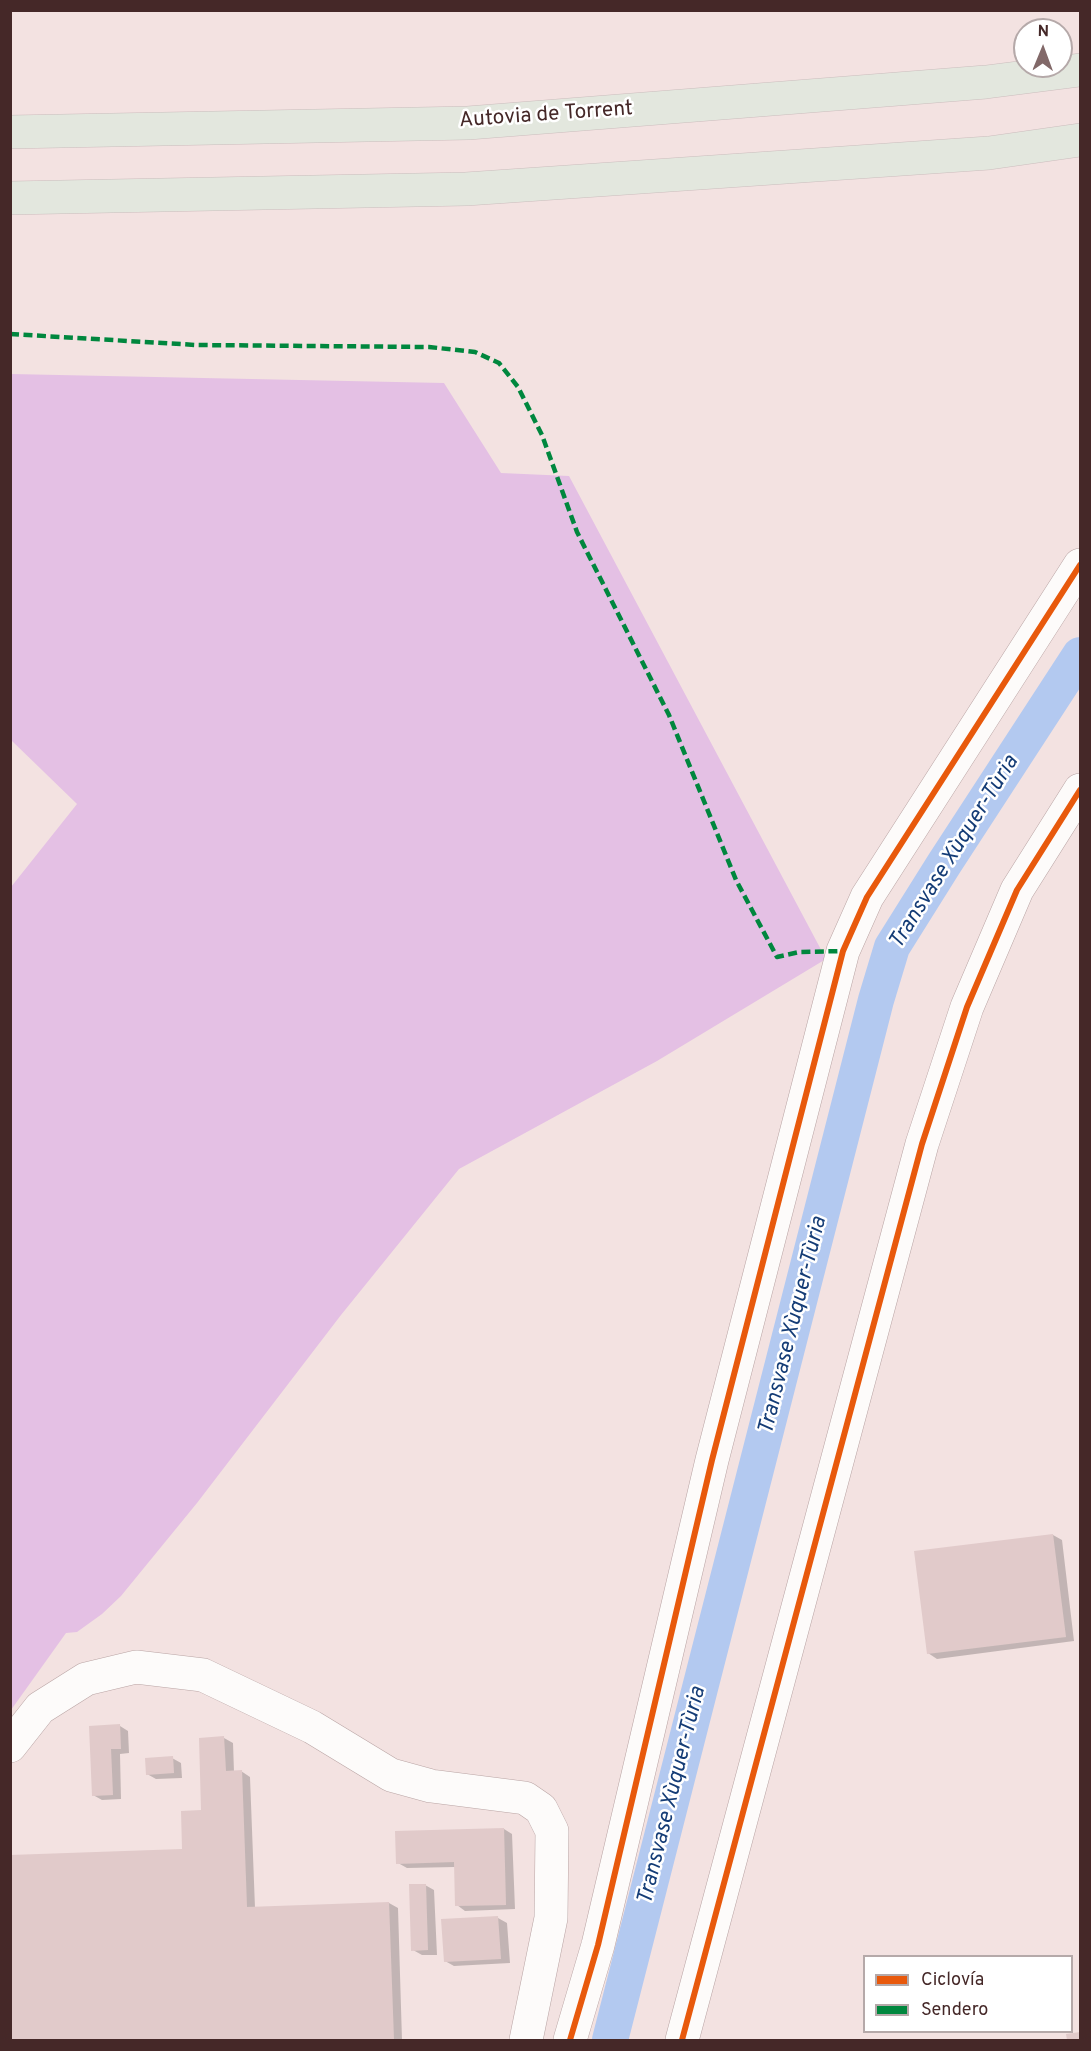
<!DOCTYPE html>
<html>
<head>
<meta charset="utf-8">
<style>
	body { margin:0 }
	#map { position:relative; width:1091px; height:2051px; overflow:hidden; background:#f3e2e1; font-family:Overpass,sans-serif }
	canvas { display:block }
	.frame { position:absolute; inset:0; border:12px solid #452828; pointer-events:none }
	.legend { position:absolute; left:863px; top:1955px; width:210px; height:78px; box-sizing:border-box; background:#fff; border:2px solid #b5a9a9; margin:0; padding:8px 10px; list-style:none; font-size:18px; color:#452828 }
	.legend li { display:flex; align-items:center; gap:12px; height:30px }
	.legend b { width:30px; border:2px solid #b5a9a9 }
	.north { position:absolute; left:1013px; top:18px; width:60px; height:60px; box-sizing:border-box; background:#fff; border:2px solid #b5a9a9; border-radius:50%; rotate:1deg; font-size:16px; font-weight:700; line-height:24px; text-align:center; color:#452828 }
	.north::after { content:''; display:block; margin:auto; width:21px; height:27px; background:#826969; clip-path:polygon(50% 0,100% 100%,50% 72%,0 100%) }
</style>
</head>
<body>
<div id="map">
<canvas width="1091" height="2051"></canvas>
<div class="frame"></div>
<ul class="legend">
<li><b style="height:8px;background:#e8590c"></b>Ciclovía</li>
<li><b style="height:8px;background:#00873e"></b>Sendero</li>
</ul>
<div class="north">N</div>
</div>
<script>
const c = document.querySelector('canvas').getContext('2d');
c.lineJoin = 'round';
function fill(path, color) { c.fillStyle = color; c.fill(path, 'evenodd'); }
const toPath = rows => new Path2D(rows.map(r => 'M' + r).join(''));
function stroke(path, color, width, dash) { c.strokeStyle = color; c.lineWidth = width; c.lineCap = dash ? 'butt' : 'round'; c.setLineDash(dash || []); c.stroke(path); }
function label(font, color, halo, rows, align = 'center') {
  c.font = font + ' Overpass,sans-serif'; c.lineWidth = 5; c.setLineDash([]); c.textBaseline = 'middle'; c.strokeStyle = halo; c.fillStyle = color; for (const [text, x, y, turn = 0] of rows) {
    c.save(); c.translate(x, y); c.rotate((+turn || 0) * Math.PI / 180); c.textAlign = isNaN(turn) ? turn : align; if (halo) c.strokeText(text, 0, 0); c.fillText(text, 0, 0); c.restore();
  }
}
const green = toPath([
	[11,374,444,383,501,473,569,476,826,959,657,1061,459,1169,341,1315,197,1503,121,1596,102,1614,77,1632,66,1633,11,1710,11,887,77,804,11,740]
]);
const shadow = toPath([
	[1053,1535,1062,1540,1074,1641,937,1659,928,1653],
	[120,1726,128,1731,129,1753,120,1754,121,1799,102,1800,93,1795],
	[224,1738,233,1743,234,1772,241,1771,250,1777,255,1908,389,1903,398,1908,402,2040,10,2040,10,1857,183,1850,203,1812],
	[172,1758,181,1763,182,1778,156,1779,147,1774],
	[504,1829,512,1834,515,1909,465,1911,457,1905,455,1867,407,1868,398,1863],
	[425,1885,434,1890,437,1955,422,1955,413,1950],
	[498,1918,507,1923,510,1963,454,1966,445,1961]
]);
const canal = toPath([
	[610,2040,876,1000,892,947,944,864,1080,655]
]);
const building = toPath([
	[1053,1534,1066,1637,927,1654,914,1551],
	[120,1724,121,1749,111,1749,113,1795,92,1796,89,1726],
	[224,1736,226,1771,242,1770,247,1907,389,1902,394,2040,10,2040,10,1855,182,1849,181,1811,201,1810,199,1738],
	[173,1756,174,1773,146,1775,145,1758],
	[504,1828,506,1905,455,1906,454,1862,396,1864,395,1831],
	[409,1884,426,1884,428,1950,411,1951],
	[498,1916,501,1959,444,1962,441,1919],
	[1080,2032,1080,2040,1067,2040,1066,2034]
]);
const minor = toPath([
	[10,1746,40,1708,86,1679,136,1667,203,1675,312,1727,391,1775,431,1786,525,1798,541,1809,552,1831,551,1918,526,2040],
	[570,2040,598,1945,712,1460,843,951,867,897,1080,565],
	[682,2040,922,1144,967,1007,1017,890,1080,790]
]);
const highway = toPath([
	[10,132,468,123,986,82,1080,70],
	[10,198,466,189,989,153,1080,140]
]);
const quiet = toPath([
	[10,334,196,345,429,347,475,352,499,363,518,387,542,435,577,532,669,715,736,880,777,957,799,952,843,951]
]);
const cycleway = toPath([
	[570,2040,598,1945,712,1460,843,951,867,897,1080,565],
	[682,2040,922,1144,967,1007,1017,890,1080,790]
]);
const streetNames = [
	["Autovia de Torrent",546,116,-4]
];
const waterNames = [
	["Transvase Xùquer-Tùria",955,853,-58],
	["Transvase Xùquer-Tùria",794,1326,-76],
	["Transvase Xùquer-Tùria",673,1796,-76]
];
fill(green, '#e4c0e4');
fill(shadow, '#0003');
stroke(canal, '#b3c9f0', 36);
fill(building, '#e1caca');
stroke(minor, '#b9a4a4', 34);
stroke(highway, '#cbbdbd', 34);
stroke(minor, '#fdfbfa', 33);
stroke(highway, '#e3e7de', 33);
stroke(quiet, '#00873e', 4.5, [9, 4.5]);
stroke(cycleway, '#e8590c', 6);
label('21px', '#452828', '#fff', streetNames);
label('italic 22px', '#143c76', '#fff', waterNames);
</script>
</body>
</html>
